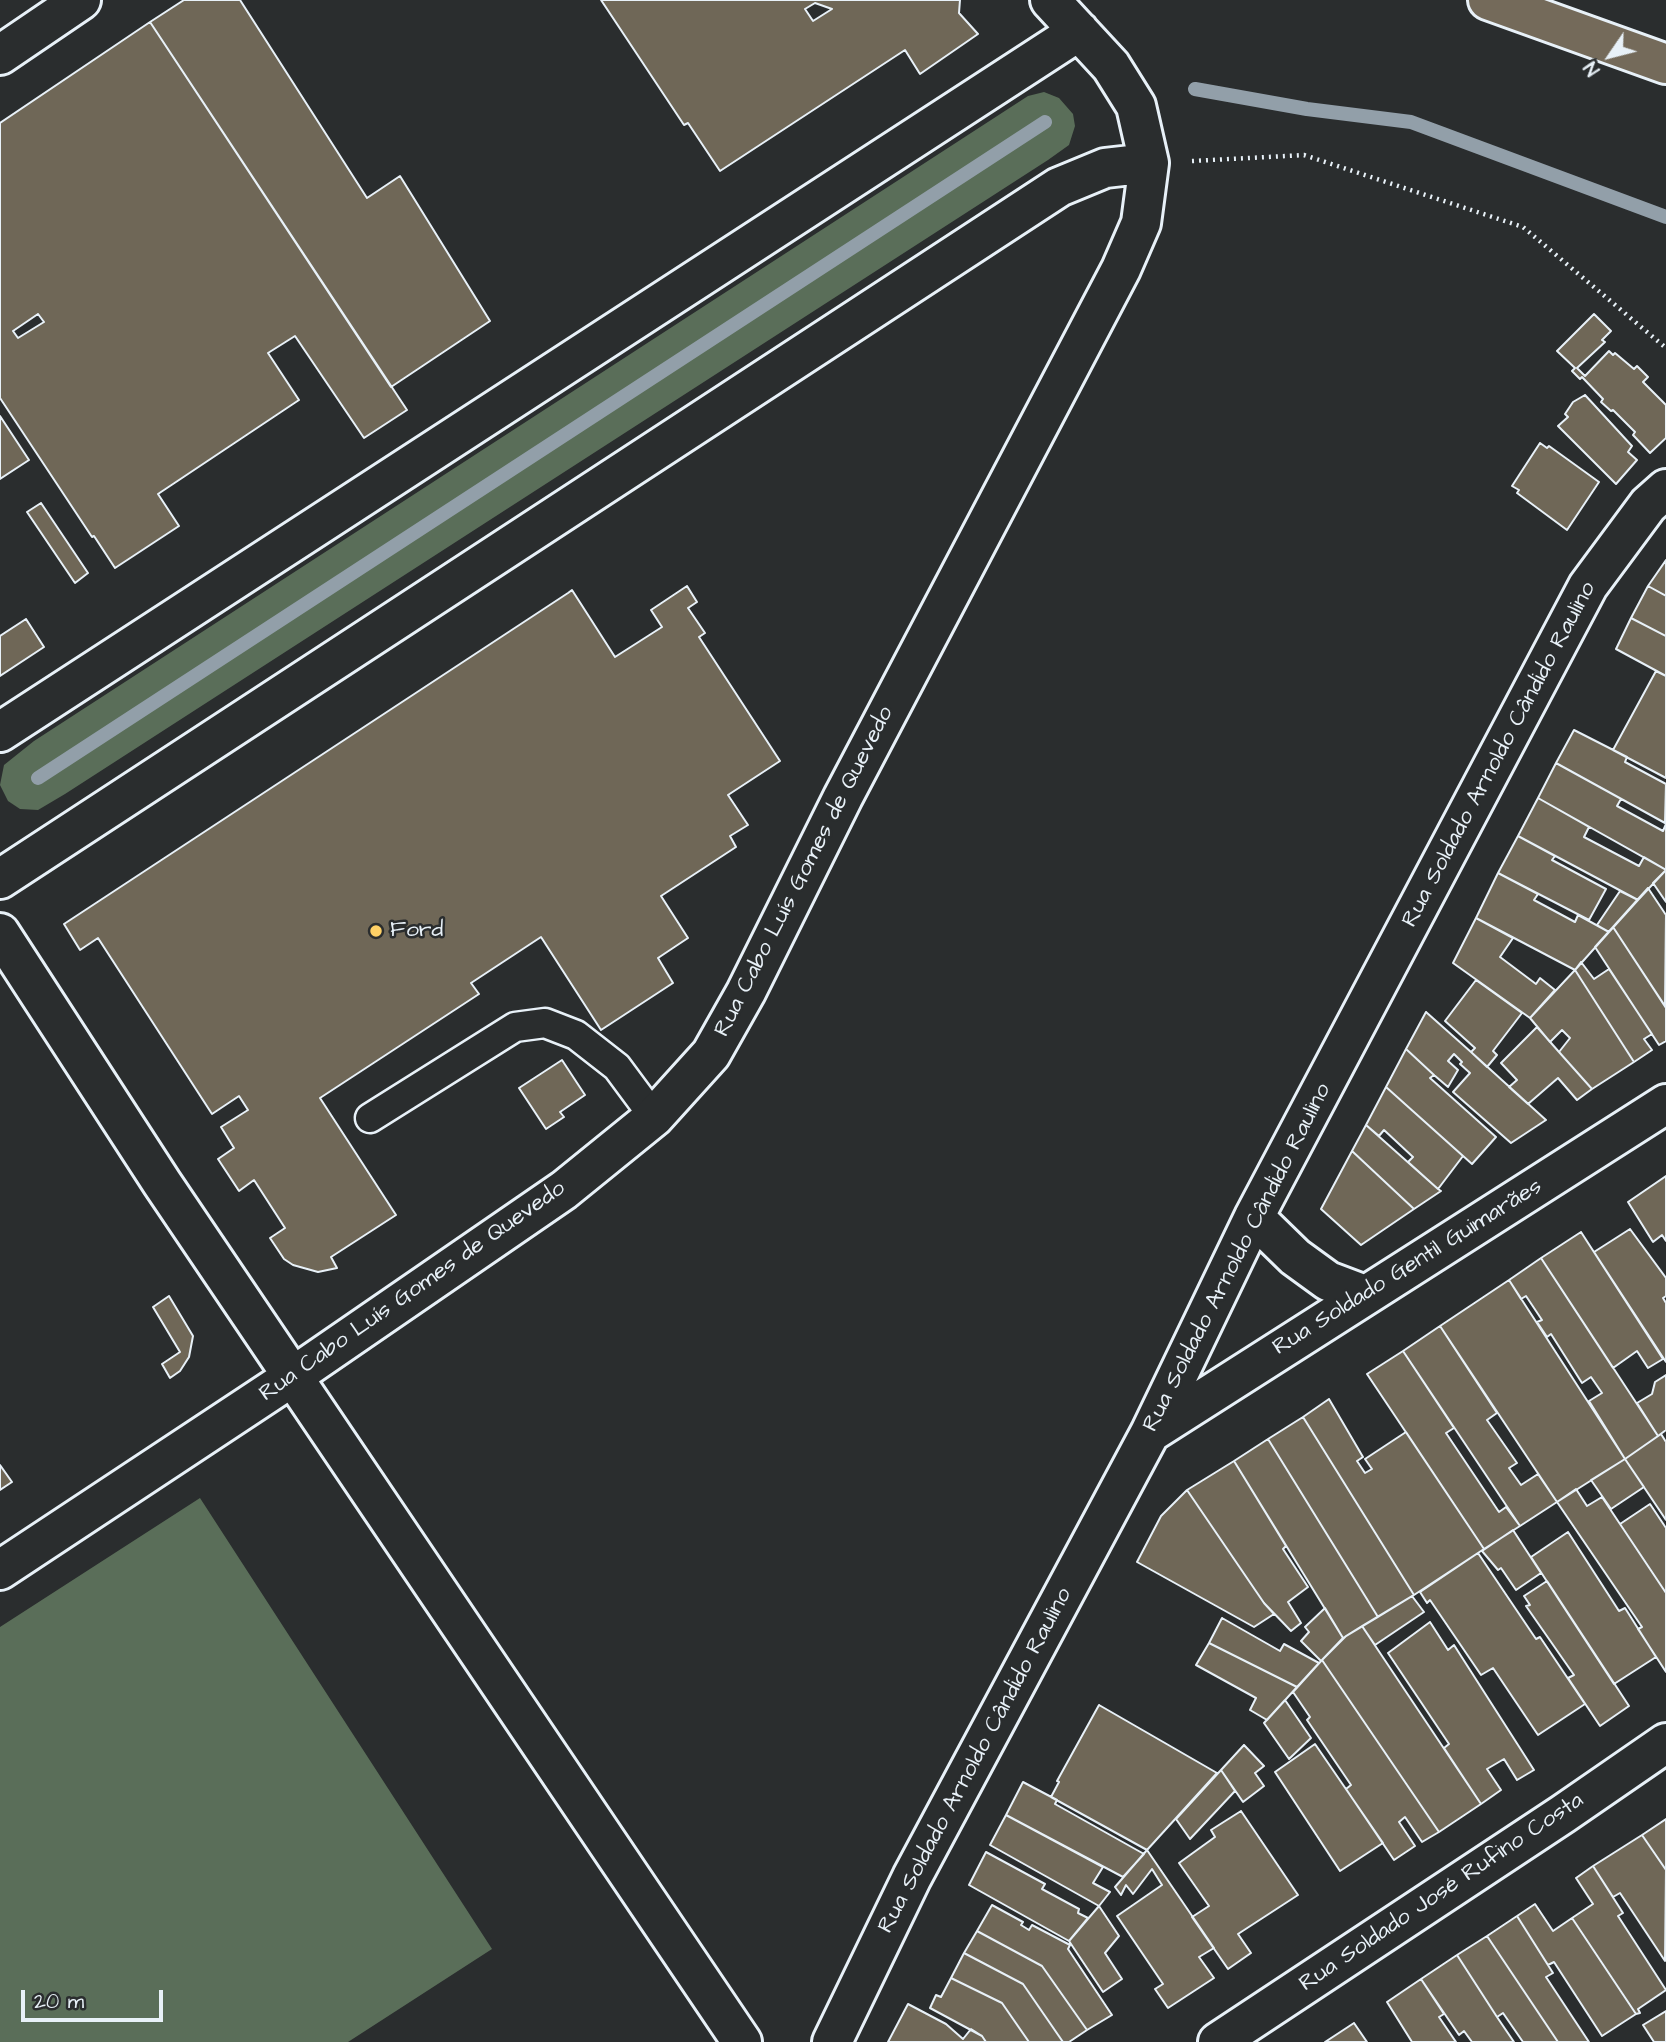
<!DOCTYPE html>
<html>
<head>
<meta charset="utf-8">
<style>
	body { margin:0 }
	#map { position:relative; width:1666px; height:2042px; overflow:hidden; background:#2a2d2e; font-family:"Architects Daughter",sans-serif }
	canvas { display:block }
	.north { position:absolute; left:1575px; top:21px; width:70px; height:70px; -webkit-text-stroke:5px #2a2d2e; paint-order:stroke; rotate:235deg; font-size:19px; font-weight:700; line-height:28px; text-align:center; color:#e8f1f8 }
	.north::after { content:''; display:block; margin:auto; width:24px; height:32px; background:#e8f1f8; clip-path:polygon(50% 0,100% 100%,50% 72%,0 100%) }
	.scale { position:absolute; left:21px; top:1990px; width:142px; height:32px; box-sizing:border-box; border:4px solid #e8f1f8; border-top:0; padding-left:9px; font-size:21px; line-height:24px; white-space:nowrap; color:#e8f1f8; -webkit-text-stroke:5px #2a2d2e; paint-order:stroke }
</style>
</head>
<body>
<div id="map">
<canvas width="1666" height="2042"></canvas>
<div class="north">N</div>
<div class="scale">20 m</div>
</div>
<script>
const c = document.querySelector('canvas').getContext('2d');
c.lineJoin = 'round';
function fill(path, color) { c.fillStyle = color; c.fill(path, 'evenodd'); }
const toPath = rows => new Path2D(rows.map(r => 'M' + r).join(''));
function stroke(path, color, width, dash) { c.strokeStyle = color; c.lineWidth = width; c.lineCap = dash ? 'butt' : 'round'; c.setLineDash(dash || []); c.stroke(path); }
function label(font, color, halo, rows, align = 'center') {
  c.font = font + ' "Architects Daughter",sans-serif'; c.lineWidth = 5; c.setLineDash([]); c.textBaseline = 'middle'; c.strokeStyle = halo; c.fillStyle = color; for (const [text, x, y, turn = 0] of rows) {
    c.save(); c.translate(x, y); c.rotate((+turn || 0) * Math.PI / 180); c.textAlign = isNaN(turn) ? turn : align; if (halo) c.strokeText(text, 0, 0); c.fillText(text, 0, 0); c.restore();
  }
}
const green = toPath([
	[1044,92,1059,98,1073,114,1075,126,1069,145,1048,160,65,794,38,810,20,809,8,801,0,785,4,765,34,741,1028,96],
	[200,1498,492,1949,348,2042,0,2042,0,1627]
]);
const stream = toPath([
	[1195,89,1307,109,1411,122,1666,217],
	[38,778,1045,122]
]);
const building = toPath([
	[184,0,240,0,367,198,400,176,490,321,391,387,150,22,184,0],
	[601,0,960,0,959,13,978,34,920,74,905,50,720,171,688,123,684,125,601,0],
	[815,3,832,9,813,21,805,9,815,3],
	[150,22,407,410,364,438,295,336,268,353,299,400,158,494,179,526,115,568,94,536,92,537,0,398,0,123,150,22],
	[38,314,44,322,18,338,13,331,38,314],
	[1594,314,1611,331,1602,340,1605,342,1577,368,1585,376,1609,351,1613,355,1615,353,1634,369,1637,366,1648,377,1643,382,1666,405,1666,438,1650,453,1633,435,1635,432,1613,410,1611,411,1601,402,1603,399,1582,377,1580,379,1572,371,1575,368,1557,351,1594,314],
	[1585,395,1632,446,1628,452,1637,460,1616,484,1558,426,1568,417,1565,414,1573,402,1585,395],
	[0,416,29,460,0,479,0,416],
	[1540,443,1547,448,1549,446,1599,482,1567,530,1517,493,1519,490,1512,486,1540,443],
	[41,503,88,573,75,583,27,512,41,503],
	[1666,560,1666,596,1648,586,1666,560],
	[687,586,697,602,688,608,705,633,699,637,780,761,728,795,748,825,730,836,736,847,661,896,688,938,658,958,673,983,601,1030,541,937,471,983,479,994,320,1098,396,1215,331,1257,337,1268,318,1272,293,1265,284,1259,270,1238,285,1228,254,1180,239,1191,218,1159,234,1148,221,1127,248,1110,239,1096,212,1114,98,938,80,950,64,924,568,593,572,590,615,657,662,627,651,610,687,586],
	[1648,586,1666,596,1666,636,1631,618,1648,586],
	[1631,618,1666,636,1666,676,1616,649,1631,618],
	[26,619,44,647,0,676,0,636,26,619],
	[1656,671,1666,676,1666,778,1613,750,1656,671],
	[1574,730,1627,757,1625,762,1666,784,1665,823,1556,763,1574,730],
	[1556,763,1621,799,1617,806,1663,831,1666,824,1666,870,1538,798,1556,763],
	[1538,798,1589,827,1584,837,1639,866,1644,857,1666,870,1638,900,1518,836,1538,798],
	[1518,836,1555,856,1552,860,1606,889,1589,920,1498,873,1518,836],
	[1666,870,1666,902,1653,883,1666,870],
	[1498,873,1538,894,1534,900,1575,922,1578,915,1609,932,1575,970,1476,918,1498,873],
	[1648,888,1666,915,1665,1006,1613,927,1648,888],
	[1620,891,1638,900,1609,932,1597,925,1620,891],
	[1476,918,1513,938,1500,957,1536,984,1540,978,1555,990,1530,1018,1453,963,1476,918],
	[1613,927,1666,1008,1666,1041,1659,1045,1595,947,1613,927],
	[1581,962,1594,979,1609,969,1652,1034,1644,1039,1652,1050,1634,1062,1575,970,1581,962],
	[1575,970,1634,1062,1592,1089,1559,1052,1570,1038,1562,1030,1550,1042,1530,1018,1575,970],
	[1476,980,1522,1013,1493,1051,1497,1055,1487,1067,1471,1052,1475,1048,1445,1021,1476,980],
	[1426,1012,1471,1052,1546,1120,1511,1143,1453,1092,1470,1073,1460,1064,1462,1062,1454,1054,1448,1061,1458,1070,1448,1087,1434,1075,1406,1049,1426,1012],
	[1537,1027,1559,1052,1592,1089,1577,1100,1558,1078,1528,1104,1509,1087,1517,1080,1501,1063,1537,1027],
	[1406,1049,1434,1075,1430,1078,1496,1137,1472,1164,1386,1087,1406,1049],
	[562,1060,585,1095,560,1112,564,1117,546,1129,519,1088,562,1060],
	[1386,1087,1463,1156,1438,1189,1408,1162,1413,1157,1384,1130,1379,1136,1366,1125,1386,1087],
	[1366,1125,1438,1189,1441,1191,1414,1209,1352,1151,1366,1125],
	[1352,1151,1414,1209,1361,1245,1321,1209,1352,1151],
	[1666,1176,1666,1241,1662,1235,1653,1242,1628,1202,1666,1176],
	[1630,1229,1666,1278,1666,1296,1663,1298,1666,1303,1666,1362,1594,1252,1630,1229],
	[1581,1232,1663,1359,1648,1368,1637,1351,1613,1368,1541,1258,1581,1232],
	[1541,1258,1658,1436,1625,1459,1589,1401,1602,1393,1591,1377,1582,1383,1551,1334,1547,1337,1537,1322,1542,1320,1526,1296,1521,1299,1509,1280,1541,1258],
	[1509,1280,1625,1459,1557,1502,1440,1326,1509,1280],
	[169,1296,193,1336,189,1357,180,1371,170,1378,162,1364,180,1352,153,1307,169,1296],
	[1440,1326,1497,1413,1487,1420,1517,1463,1509,1468,1521,1485,1538,1474,1557,1502,1520,1526,1403,1351,1440,1326],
	[1403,1351,1454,1428,1446,1433,1499,1512,1506,1507,1520,1526,1484,1549,1367,1374,1403,1351],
	[1666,1375,1666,1430,1658,1436,1637,1403,1652,1394,1655,1382,1666,1375],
	[1329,1399,1363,1457,1357,1461,1365,1473,1372,1469,1365,1459,1406,1432,1484,1549,1414,1595,1303,1417,1329,1399],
	[1303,1417,1414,1595,1378,1617,1268,1439,1303,1417],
	[1661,1434,1666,1442,1666,1520,1625,1459,1661,1434],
	[1268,1439,1378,1617,1343,1638,1234,1461,1268,1439],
	[1625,1459,1644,1487,1611,1509,1591,1480,1625,1459],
	[1234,1461,1286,1546,1283,1549,1308,1587,1288,1602,1301,1623,1291,1631,1264,1603,1187,1490,1234,1461],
	[0,1465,12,1482,0,1490,0,1465],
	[1576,1489,1587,1506,1602,1497,1666,1593,1666,1672,1638,1629,1642,1627,1557,1502,1576,1489],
	[1187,1490,1264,1603,1274,1614,1254,1627,1137,1562,1161,1516,1187,1490],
	[1650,1504,1666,1528,1666,1593,1620,1524,1650,1504],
	[1513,1530,1541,1573,1516,1590,1501,1568,1498,1570,1482,1551,1513,1530],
	[1568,1532,1619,1611,1625,1608,1656,1657,1614,1684,1531,1557,1568,1532],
	[1478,1553,1536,1639,1540,1637,1585,1704,1538,1735,1493,1668,1481,1675,1430,1600,1427,1603,1420,1592,1478,1553],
	[1547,1581,1629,1706,1600,1726,1568,1678,1574,1675,1526,1606,1530,1605,1524,1596,1547,1581],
	[1412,1596,1424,1612,1375,1645,1362,1626,1412,1596],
	[1325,1608,1343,1638,1321,1661,1301,1641,1309,1632,1305,1627,1325,1608],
	[1222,1618,1280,1651,1284,1644,1319,1663,1297,1687,1209,1643,1222,1618],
	[1430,1622,1448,1650,1454,1645,1534,1770,1517,1780,1504,1759,1487,1769,1501,1790,1481,1804,1444,1748,1449,1744,1388,1653,1430,1622],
	[1362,1626,1481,1804,1439,1832,1322,1660,1346,1636,1362,1626],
	[1209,1643,1297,1687,1267,1720,1250,1710,1256,1698,1196,1665,1209,1643],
	[1322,1660,1439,1832,1422,1842,1405,1817,1399,1822,1415,1846,1394,1860,1346,1789,1351,1785,1307,1720,1310,1717,1293,1692,1322,1660],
	[1285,1700,1311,1738,1289,1759,1264,1723,1285,1700],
	[1099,1705,1217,1773,1147,1850,1051,1797,1059,1782,1057,1781,1099,1705],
	[1315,1744,1383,1843,1340,1871,1275,1772,1315,1744],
	[1244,1745,1264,1766,1255,1773,1264,1786,1243,1802,1221,1770,1244,1745],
	[1221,1770,1235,1791,1190,1839,1176,1819,1221,1770],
	[1023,1782,1057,1800,1055,1804,1144,1854,1123,1877,1006,1815,1023,1782],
	[1241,1811,1298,1895,1238,1934,1251,1953,1228,1969,1192,1917,1209,1906,1179,1863,1215,1837,1211,1830,1241,1811],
	[1006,1815,1103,1867,1093,1883,1110,1892,1099,1906,990,1845,1006,1815],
	[1666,1819,1666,1870,1642,1835,1666,1819],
	[1642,1835,1666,1870,1665,1961,1620,1893,1613,1897,1593,1866,1642,1835],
	[1147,1850,1214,1948,1199,1957,1214,1978,1168,2008,1155,1989,1163,1984,1117,1916,1162,1885,1152,1869,1133,1894,1126,1885,1121,1895,1115,1887,1147,1850],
	[986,1852,1045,1884,1042,1889,1079,1909,1078,1913,1088,1918,1069,1941,969,1885,986,1852],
	[1593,1866,1623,1913,1618,1916,1666,1990,1638,2009,1640,2013,1636,2014,1572,1918,1593,1904,1576,1878,1593,1866],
	[1535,1904,1553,1931,1572,1918,1636,2014,1602,2036,1554,1962,1548,1965,1517,1916,1535,1904],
	[992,1905,1023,1922,1021,1925,1029,1930,1032,1925,1070,1945,1068,1949,1112,2015,1087,2030,1042,1966,977,1931,992,1905],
	[1099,1906,1119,1936,1105,1953,1122,1979,1103,1992,1069,1941,1099,1906],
	[1517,1916,1553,1973,1546,1977,1589,2042,1558,2042,1487,1936,1517,1916],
	[977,1931,1042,1966,1087,2030,1069,2042,1063,2042,1023,1984,964,1953,977,1931],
	[1487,1936,1558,2042,1523,2042,1503,2013,1497,2017,1457,1955,1487,1936],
	[964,1953,1023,1984,1063,2042,1029,2042,1002,2003,951,1978,964,1953],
	[1457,1955,1497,2017,1514,2042,1472,2042,1464,2031,1459,2035,1421,1979,1457,1955],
	[951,1978,1002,2003,1029,2042,986,2042,982,2036,930,2008,936,1995,941,1997,951,1978],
	[1421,1979,1444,2014,1439,2017,1456,2042,1412,2042,1387,2002,1421,1979],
	[908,2004,946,2024,963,2039,971,2029,982,2036,986,2042,888,2042,908,2004],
	[1666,2011,1666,2042,1654,2042,1643,2025,1666,2011],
	[1354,2023,1367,2042,1325,2042,1354,2023]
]);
const path = toPath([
	[1192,161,1304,155,1523,227,1666,348]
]);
const service = toPath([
	[370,1118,515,1027,545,1023,576,1035,617,1067,654,1117]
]);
const minor = toPath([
	[0,55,81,0],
	[0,732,1079,31],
	[0,879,1059,187,1105,168,1149,163],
	[0,933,162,1183,742,2042],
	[1254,1217,1295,1257,1328,1281,1365,1295],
	[1150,1433,1666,1104],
	[0,1570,292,1377,564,1190,654,1117,711,1054,746,992,843,797,1121,269,1141,223,1149,163,1136,106,1111,66,1050,0],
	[832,2042,912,1877,1150,1433,1254,1217,1588,586,1648,505,1666,489],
	[1218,2042,1563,1814,1666,1743]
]);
const motorway = toPath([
	[1488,0,1666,64]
]);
const markers = [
	[376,931,7,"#ffd166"]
];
const streetNames = [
	["Rua Soldado Arnoldo Cândido Raulino",1500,755,-62],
	["Rua Cabo Luís Gomes de Quevedo",805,872,-63],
	["Rua Soldado Arnoldo Cândido Raulino",1238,1258,-63],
	["Rua Soldado Gentil Guimarães",1408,1268,-32],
	["Rua Cabo Luís Gomes de Quevedo",413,1292,-35],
	["Rua Soldado Arnoldo Cândido Raulino",976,1761,-62],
	["Rua Soldado José Rufino Costa",1442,1893,-34]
];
const poiNames = [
	["Ford",390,931]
];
fill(green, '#5a6e59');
stroke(stream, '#929fa9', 14);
fill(building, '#6f6757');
stroke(building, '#e8f1f8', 2);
stroke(service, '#e8f1f8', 33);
stroke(minor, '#e8f1f8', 44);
stroke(motorway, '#e8f1f8', 44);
stroke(path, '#e8f1f8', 4.5, [2, 5]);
stroke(service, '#2a2d2e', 28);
stroke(minor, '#2a2d2e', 38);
stroke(motorway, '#746a5a', 38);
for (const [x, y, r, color] of markers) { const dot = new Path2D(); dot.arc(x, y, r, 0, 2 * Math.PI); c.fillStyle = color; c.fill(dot); stroke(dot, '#2a2d2e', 2.5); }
label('23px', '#e8f1f8', '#2a2d2e', streetNames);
label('23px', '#e8f1f8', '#2a2d2e', poiNames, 'left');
</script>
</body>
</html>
